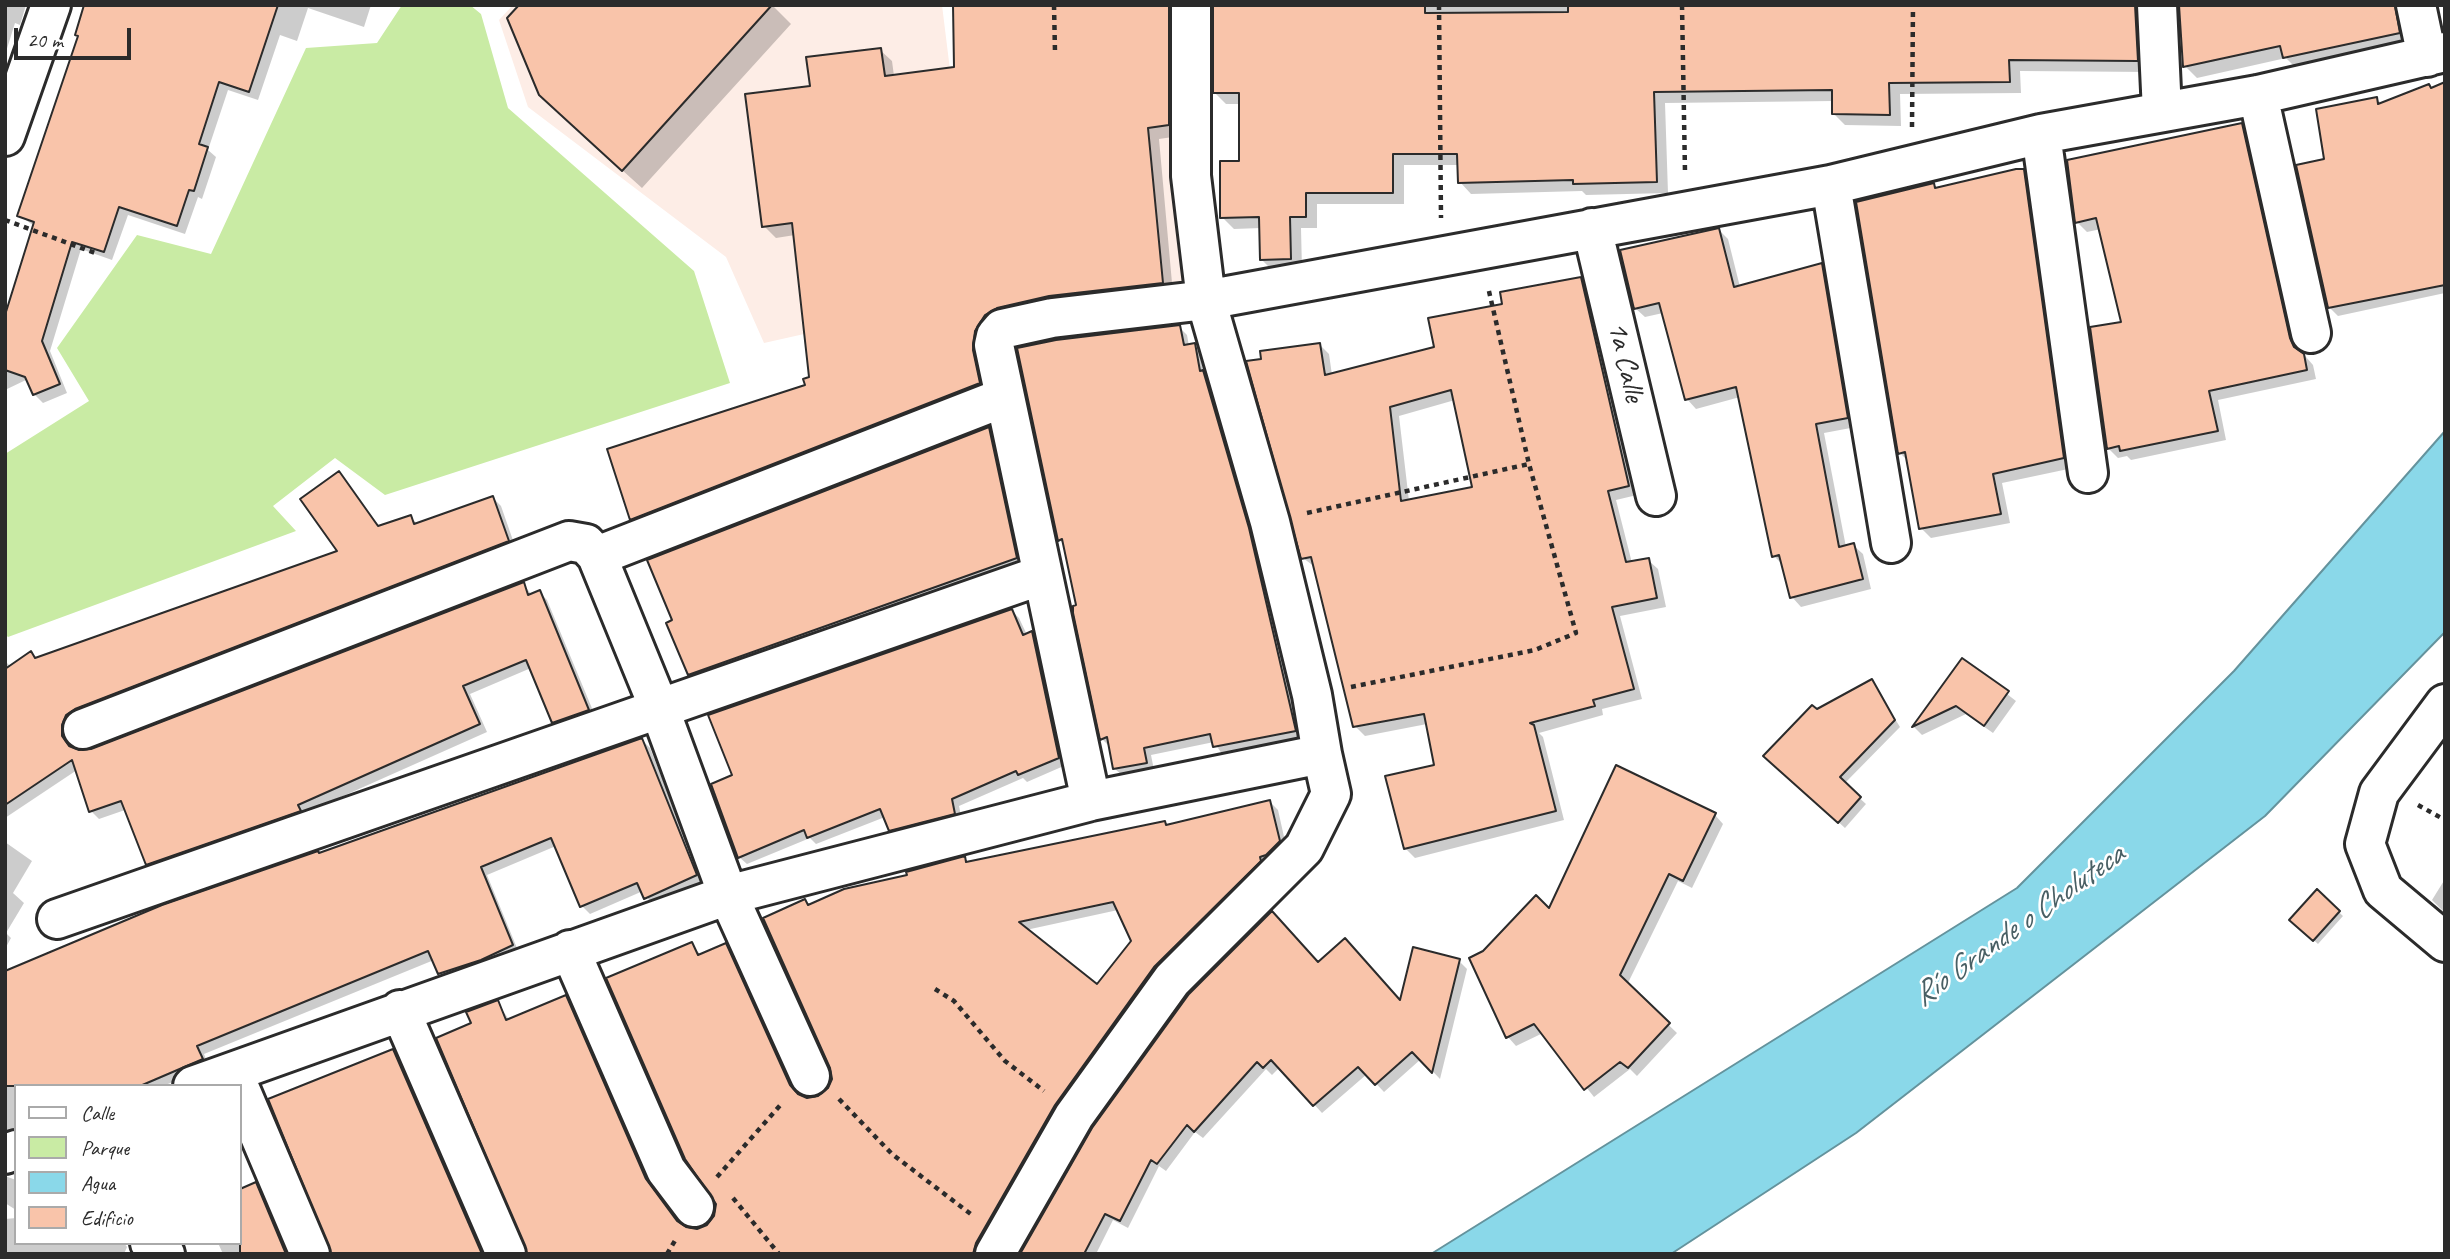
<!DOCTYPE html>
<html>
<head>
<meta charset="utf-8">
<style>
	body { margin:0 }
	#map { position:relative; width:2450px; height:1259px; overflow:hidden; background:#fff; font-family:Caveat,sans-serif }
	canvas { display:block }
	.frame { position:absolute; inset:0; border:7px solid #2b2b2b; pointer-events:none }
	.legend { position:absolute; left:14px; top:1084px; width:228px; height:161px; box-sizing:border-box; background:#fff; border:2px solid #aaa; margin:0; padding:9px 12px; list-style:none; font-size:21px; color:#2b2b2b }
	.legend li { display:flex; align-items:center; gap:14px; height:35px }
	.legend b { width:35px; border:2px solid #aaa }
	.scale { position:absolute; left:14px; top:28px; width:117px; height:32px; box-sizing:border-box; border:4px solid #2b2b2b; border-top:0; padding-left:9px; font-size:21px; line-height:24px; white-space:nowrap; color:#2b2b2b; -webkit-text-stroke:5px #fff; paint-order:stroke }
</style>
</head>
<body>
<div id="map">
<canvas width="2450" height="1259"></canvas>
<div class="frame"></div>
<ul class="legend">
<li><b style="height:9px;background:#fff"></b>Calle</li>
<li><b style="height:19px;background:#c9eba4"></b>Parque</li>
<li><b style="height:19px;background:#8ad8e9"></b>Agua</li>
<li><b style="height:19px;background:#f9c4aa"></b>Edificio</li>
</ul>
<div class="scale">20 m</div>
</div>
<script>
const c = document.querySelector('canvas').getContext('2d');
c.lineJoin = 'round';
function fill(path, color) { c.fillStyle = color; c.fill(path, 'evenodd'); }
const toPath = rows => new Path2D(rows.map(r => 'M' + r).join(''));
function stroke(path, color, width, dash) { c.strokeStyle = color; c.lineWidth = width; c.lineCap = dash ? 'butt' : 'round'; c.setLineDash(dash || []); c.stroke(path); }
function label(font, color, halo, rows, align = 'center') {
  c.font = font + ' Caveat,sans-serif'; c.lineWidth = 5; c.setLineDash([]); c.textBaseline = 'middle'; c.strokeStyle = halo; c.fillStyle = color; for (const [text, x, y, turn = 0] of rows) {
    c.save(); c.translate(x, y); c.rotate((+turn || 0) * Math.PI / 180); c.textAlign = isNaN(turn) ? turn : align; if (halo) c.strokeText(text, 0, 0); c.fillText(text, 0, 0); c.restore();
  }
}
const built = toPath([
	[513,5,942,5,950,70,989,78,1172,74,1195,293,831,328,764,343,726,257,528,107,499,20]
]);
const green = toPath([
	[402,5,470,5,481,14,508,108,694,271,730,383,385,495,335,458,273,506,296,531,8,637,5,634,5,454,89,401,57,348,137,235,211,254,306,48,377,43]
]);
const water = toPath([
	[2445,431,2445,632,2265,816,1856,1133,1671,1254,1431,1254,2017,888,2234,671,2445,431]
]);
const shadow = toPath([
	[5,5,26,5,20,25,15,23,5,55],
	[86,5,371,5,364,27,308,8,297,41,280,35,258,100,228,90,208,150,216,157,202,199,198,197,185,234,128,215,112,260,81,249,50,351,67,393,43,403,34,394,28,379,5,390,5,321,34,226,19,215,80,37],
	[521,5,772,5,791,24,642,188,560,114],
	[954,5,1184,5,1180,136,1159,139,1173,294,1009,319,990,395,643,531,631,519,807,387,811,379,795,235,776,238,764,226,812,88,880,50,892,61,894,76,956,68],
	[1215,5,2150,5,2149,72,2020,71,2021,93,1900,94,1901,126,1845,125,1834,114,1834,101,1665,103,1668,193,1586,195,1582,191,1471,194,1460,182,1459,165,1404,165,1404,204,1317,204,1317,228,1301,228,1302,270,1273,271,1261,259,1261,228,1234,229,1222,217,1241,162,1241,104,1226,104,1215,93],
	[2179,5,2410,5,2410,45,2296,68,2286,58,2197,78,2185,66],
	[2445,85,2445,293,2338,316,2329,307,2326,160,2377,99,2382,104,2429,86,2432,89],
	[2241,125,2251,135,2299,349,2313,365,2316,379,2218,400,2226,440,2131,460,2127,456,2118,458,2108,448,2123,323,2101,229,2087,232,2077,222],
	[2023,171,2033,181,2073,468,2002,483,2010,523,1931,538,1921,528,1909,462,1900,453,1933,185,1937,189],
	[1719,230,1728,239,1740,287,1821,265,1831,274,1856,427,1824,433,1846,547,1853,545,1863,554,1871,589,1801,607,1792,597,1783,565,1774,556,1740,397,1696,409,1687,399,1663,313,1645,317,1635,308],
	[1581,279,1590,288,1637,495,1616,500,1632,563,1648,560,1658,569,1666,607,1620,616,1642,699,1602,709,1603,715,1539,733,1543,737,1564,820,1415,858,1405,848,1436,767,1427,724,1365,736,1355,726,1315,567,1303,558,1319,344,1329,354,1332,375,1436,348,1504,305],
	[1455,400,1474,488,1409,501,1399,416],
	[1179,327,1187,335,1189,346,1194,345,1202,352,1206,375,1211,380,1256,537,1302,738,1222,754,1214,742,1151,755,1154,770,1123,776,1115,769,1110,747,1102,739,1075,613,1078,607,1065,546,1060,540,1019,349],
	[989,429,997,437,1025,567,698,683,690,674],
	[339,473,380,527,410,517,418,524,493,498,501,506,516,549,69,734,72,749,79,752,91,751,523,584,532,595,539,592,547,600,596,718,562,730,554,722,531,668,470,694,487,732,305,813,155,872,148,864,125,810,99,819,91,811,77,770,5,818,5,661,11,667,30,653,37,660,340,551],
	[1012,611,1019,618,1027,635,1032,633,1039,640,1066,765,1027,782,1023,778,959,806,962,821,898,837,885,817,816,844,810,838,747,864,739,857,734,776],
	[1963,660,2016,701,1993,733,1966,714,1922,735,1914,727],
	[1872,682,1900,727,1844,784,1866,804,1845,828,1772,762,1817,712],
	[642,740,650,748,704,883,653,906,643,891,590,914,582,906,556,846,487,875,519,953,447,981,434,960,204,1054,209,1067,163,1086,16,1086,16,1137,5,1141,5,973,320,855],
	[1270,802,1278,810,1287,850,983,1254,529,1254,473,1024,497,1002,510,1021,565,997,573,1005,654,1189,681,1226,698,1230,708,1226,715,1217,717,1203,691,944,701,955,725,945,733,953,798,1095,807,1099,819,1098,830,1089,833,1079,805,901,810,906,964,858,969,863,1168,827],
	[1118,910,1134,941,1097,987,1026,930],
	[1715,815,1723,824,1692,888,1678,881,1627,985,1677,1033,1637,1076,1630,1069,1594,1097,1543,1033,1516,1046,1508,1037,1549,911],
	[5,842,32,861,13,893,24,903,6,933,11,938,5,949],
	[2445,879,2445,913,2432,900],
	[2317,892,2343,916,2318,944,2292,920],
	[1459,961,1467,969,1440,1079,1421,1059,1384,1092,1367,1074,1322,1113,1280,1067,1272,1075,1266,1069,1203,1138,1195,1132,1166,1171,1159,1166,1128,1228,1113,1220,1096,1254,1022,1254,1318,964,1401,1003],
	[393,1051,401,1059,485,1254,333,1254],
	[5,1176,16,1180,16,1210,5,1203],
	[255,1184,263,1192,290,1254,223,1254,218,1243,240,1243,240,1191],
	[16,1218,16,1243,124,1243,127,1247,124,1254,5,1254,5,1219]
]);
const building = toPath([
	[84,5,278,5,249,92,219,82,199,144,208,147,194,191,189,190,177,226,119,207,104,252,72,242,42,341,60,384,33,395,25,377,5,370,5,315,34,222,17,216,78,36,75,35,84,5],
	[519,5,772,5,622,171,539,95,507,18,519,5],
	[953,5,1169,5,1169,125,1148,128,1163,283,1049,296,997,308,985,315,975,331,973,350,980,383,630,520,607,449,805,385,803,379,809,377,792,223,762,227,745,94,810,86,806,57,881,48,885,76,954,67,953,5],
	[1213,5,1425,5,1425,13,1568,12,1568,5,2135,5,2138,61,2009,60,2010,82,1889,83,1890,115,1832,114,1832,90,1654,92,1657,182,1573,184,1573,180,1458,183,1457,154,1393,154,1393,193,1306,193,1306,217,1290,217,1291,259,1260,260,1259,217,1220,218,1220,161,1239,161,1239,93,1213,93,1213,5],
	[2179,5,2395,5,2400,33,2283,58,2280,46,2183,67,2179,5],
	[2445,82,2445,285,2328,308,2296,165,2324,159,2316,109,2377,97,2378,104,2429,84,2431,88,2445,82],
	[2242,123,2290,338,2294,347,2304,354,2307,370,2209,391,2218,431,2120,451,2119,446,2107,449,2090,327,2121,322,2096,218,2075,223,2067,160,2242,123],
	[2016,169,2024,169,2064,458,1993,474,2001,514,1919,529,1905,452,1898,454,1856,202,1934,183,1935,188,2016,169],
	[1719,228,1734,287,1822,263,1848,418,1816,424,1839,547,1854,543,1863,579,1790,598,1779,555,1772,557,1736,387,1685,400,1659,303,1634,309,1620,250,1719,228],
	[1581,277,1629,486,1608,491,1626,562,1649,558,1657,598,1612,607,1634,689,1593,700,1595,706,1530,723,1534,725,1556,811,1404,849,1385,776,1434,765,1424,714,1353,727,1311,557,1301,559,1246,361,1261,359,1260,351,1320,343,1325,375,1434,347,1428,318,1502,304,1500,292,1581,277],
	[1451,390,1472,487,1401,501,1390,407,1451,390],
	[1180,325,1184,345,1195,343,1200,371,1203,370,1249,528,1296,731,1213,747,1210,734,1144,748,1147,763,1113,769,1107,737,1100,740,1073,613,1073,606,1076,605,1062,539,1058,541,1017,348,1056,340,1180,325],
	[989,427,1017,558,688,675,666,623,672,620,647,560,989,427],
	[339,471,378,526,411,515,414,524,493,496,509,541,75,709,66,715,62,725,62,736,69,746,79,750,91,749,524,582,528,595,540,590,589,710,552,723,526,660,463,686,480,724,298,805,301,811,146,865,121,801,89,812,72,760,5,805,5,669,31,651,35,658,337,551,300,499,339,471],
	[1012,609,1023,635,1032,631,1059,758,1018,775,1016,771,952,799,955,814,889,831,880,809,807,838,804,830,738,858,711,784,732,775,708,715,1012,609],
	[1962,658,2009,691,1984,726,1956,706,1912,727,1962,658],
	[1872,679,1895,720,1840,777,1861,797,1838,823,1763,756,1812,705,1817,709,1872,679],
	[642,738,697,875,644,899,637,883,580,907,551,838,481,867,513,945,481,960,438,974,428,951,197,1046,203,1059,140,1086,5,1086,5,971,162,905,318,851,319,853,642,738],
	[1616,765,1716,813,1683,881,1669,874,1620,975,1670,1023,1628,1068,1620,1062,1584,1090,1534,1024,1506,1038,1469,958,1483,951,1536,895,1549,908,1616,765],
	[1270,800,1280,841,1266,855,1260,857,1261,861,1154,967,1055,1105,976,1243,973,1254,527,1254,436,1038,471,1023,466,1012,498,1000,506,1020,566,995,646,1179,677,1221,686,1227,697,1229,707,1225,714,1216,716,1204,685,1159,606,978,692,942,698,955,726,943,790,1085,798,1094,807,1098,818,1096,828,1088,832,1079,830,1068,763,918,805,899,808,905,844,889,907,875,906,872,965,856,966,862,1165,821,1166,825,1270,800],
	[1113,902,1131,941,1097,984,1019,922,1113,902],
	[2317,889,2340,911,2313,941,2289,920,2317,889],
	[1272,911,1318,962,1345,938,1400,1000,1413,947,1460,959,1432,1073,1412,1052,1375,1085,1358,1067,1313,1106,1271,1060,1263,1068,1257,1062,1194,1132,1187,1125,1157,1164,1151,1160,1120,1221,1105,1214,1084,1254,1020,1254,1092,1128,1189,994,1272,911],
	[393,1049,482,1254,331,1254,268,1099,393,1049],
	[256,1182,286,1254,240,1254,240,1189,256,1182]
]);
const path = toPath([
	[1054,5,1055,52],
	[1439,5,1441,218],
	[1682,5,1685,172],
	[1912,127,1913,5],
	[5,220,95,253],
	[1307,513,1529,464],
	[1351,687,1535,650,1576,633,1529,464,1488,287],
	[2418,805,2445,820],
	[935,989,954,1001,1005,1061,1044,1091],
	[839,1099,892,1154,972,1215],
	[717,1177,783,1102],
	[733,1198,779,1254],
	[667,1254,676,1239]
]);
const minor = toPath([
	[2157,5,2162,112],
	[2416,5,2427,57],
	[2258,95,2311,333],
	[2041,134,2088,473],
	[5,136,51,5],
	[1831,185,1891,543],
	[1592,228,1656,496],
	[597,556,1005,397],
	[2445,704,2379,793,2365,844,2383,890,2445,942],
	[83,729,569,541,586,544,597,556,660,710,728,895,810,1076],
	[1091,801,994,345,996,336,1002,329,1052,318,1206,300,1831,185,2041,134,2258,95,2445,52],
	[57,919,1042,575],
	[570,950,666,1170,694,1207],
	[400,1010,506,1254],
	[193,1086,728,895,1091,801,1322,754,1312,695,1270,522,1206,300,1191,176,1191,5],
	[240,1089,310,1254],
	[5,1154,16,1150],
	[150,1243,165,1254],
	[995,1254,1074,1116,1172,980,1304,848,1331,794,1322,754]
]);
const streetNames = [
	["1a Calle",1625,362,77]
];
const waterNames = [
	["Río Grande o Choluteca",2019,926,-36]
];
fill(built, '#fdede6');
fill(green, '#c9eba4');
fill(water, '#8ad8e9');
stroke(water, '#64939d', 2);
fill(shadow, '#0003');
fill(building, '#f9c4aa');
stroke(building, '#2b2b2b', 2);
stroke(minor, '#2b2b2b', 44);
stroke(path, '#2b2b2b', 4.5, [5, 5]);
stroke(minor, '#fff', 38);
label('30px', '#2b2b2b', '#fff', streetNames);
label('italic 32px', '#485f64', '#fff', waterNames);
</script>
</body>
</html>
